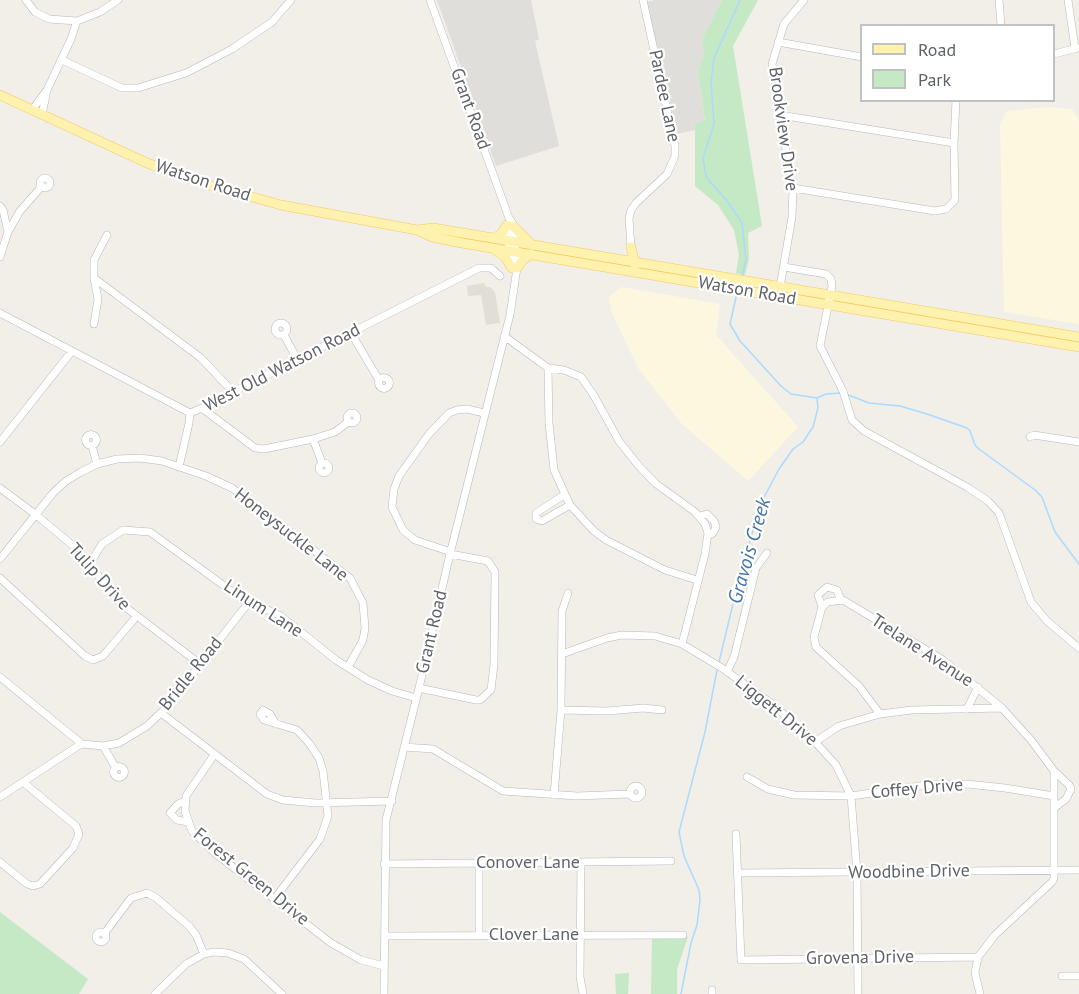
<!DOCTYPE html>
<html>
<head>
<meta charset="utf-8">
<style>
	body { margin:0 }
	#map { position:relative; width:1079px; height:994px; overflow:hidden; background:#f1efe8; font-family:"PT Sans",sans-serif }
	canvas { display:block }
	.legend { position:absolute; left:860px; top:24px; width:195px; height:78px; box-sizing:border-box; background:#fff; border:2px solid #bfc1c3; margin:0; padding:8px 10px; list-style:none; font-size:18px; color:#5f6368 }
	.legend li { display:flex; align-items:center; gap:12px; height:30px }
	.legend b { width:30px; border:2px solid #bfc1c3 }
</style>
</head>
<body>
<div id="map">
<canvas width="1079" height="994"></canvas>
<ul class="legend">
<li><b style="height:8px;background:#fff2af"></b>Road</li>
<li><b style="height:16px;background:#c5e8c5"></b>Park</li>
</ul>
</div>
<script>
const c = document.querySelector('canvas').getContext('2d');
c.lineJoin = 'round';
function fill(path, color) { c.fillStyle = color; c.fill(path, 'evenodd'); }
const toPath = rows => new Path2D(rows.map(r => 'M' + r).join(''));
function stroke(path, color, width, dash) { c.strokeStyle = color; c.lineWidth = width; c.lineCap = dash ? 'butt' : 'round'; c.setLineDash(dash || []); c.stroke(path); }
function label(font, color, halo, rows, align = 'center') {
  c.font = font + ' "PT Sans",sans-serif'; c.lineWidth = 4.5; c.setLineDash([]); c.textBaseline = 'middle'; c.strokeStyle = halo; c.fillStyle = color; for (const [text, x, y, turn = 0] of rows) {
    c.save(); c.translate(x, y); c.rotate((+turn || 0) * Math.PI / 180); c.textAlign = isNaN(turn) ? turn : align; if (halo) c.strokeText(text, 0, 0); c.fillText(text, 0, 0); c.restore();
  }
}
const commercial = toPath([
	[1050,107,1072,109,1079,121,1079,324,1004,312,1000,124,1007,111],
	[622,287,720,304,716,335,798,427,748,481,682,424,638,368,612,313,609,297]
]);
const industrial = toPath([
	[437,0,531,0,539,39,535,41,559,146,496,166],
	[655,0,722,0,702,39,704,55,698,73,705,121,695,124,695,130,677,134,647,2]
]);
const education = toPath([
	[484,283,486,287,490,287,495,292,500,323,486,325,481,295,468,296,467,286]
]);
const green = toPath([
	[722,0,758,0,733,46,762,226,748,233,749,259,745,275,736,273,739,255,734,230,718,205,695,186,695,124,705,120,698,73,704,55,702,39],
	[0,912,88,979,79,994,0,994],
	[688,937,677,969,677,994,651,994,652,938],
	[629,973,628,994,616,994,615,974]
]);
const stream = toPath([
	[740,0,714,58,711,82,714,124,703,158,706,177,727,201,742,223,746,260,742,277],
	[846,394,869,403,900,406,927,414,967,428,970,431,975,445,979,449,1035,490,1042,497,1055,532,1079,564],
	[817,398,826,394,841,393],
	[719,662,739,579,761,503,779,469,793,449,803,442,813,427,818,408,817,398,791,394,781,386,740,341,730,324,737,293],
	[681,994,691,943,697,925,700,900,699,890,684,856,679,832,705,732,717,670]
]);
const minor = toPath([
	[26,0,35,12,49,19,77,21],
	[999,0,1001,26],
	[1068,0,1075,48],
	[778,42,862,57],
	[1054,54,1077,48],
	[62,60,122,88,138,88,186,73,232,49,272,22,291,0],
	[32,110,47,90],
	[42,115,47,90,71,39,77,21,100,12,118,0],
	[780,115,954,143],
	'40 183a5 5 0 1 1 10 0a5 5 0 1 1-10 0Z',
	[793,188,935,211,946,209,955,200,954,143,956,100],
	[0,206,3,210,8,232],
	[507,224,511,266],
	[631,247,629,218,631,210,636,203,667,174,675,156,675,146,643,0],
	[0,257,8,232,20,211,42,186],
	[784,267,826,274,831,279,832,286,820,346,843,391,852,420,864,431,967,487,988,501,999,513,1031,602,1047,621,1079,648],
	[94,278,201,358,233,392],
	[780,287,792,217,793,188,788,163,772,64,784,24,804,0],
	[0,313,190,413,212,404,233,392,479,268,491,268,500,276],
	'275 329a6 6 0 1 1 12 0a6 6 0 1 1-12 0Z',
	[94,324,98,299,94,278,94,260,107,235],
	[351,333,379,380],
	[284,335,297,359],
	[504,336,548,368,549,423,554,470,570,505,594,531,606,540,665,570,697,580],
	[548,368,564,370,581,377,593,394,619,441,638,465,655,483,695,512,705,524,708,533,705,554,682,644],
	'378.5 383a5.5 5.5 0 1 1 11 0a5.5 5.5 0 1 1-11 0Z',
	[203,409,255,448,264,449,313,439,335,432,348,422],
	'347 418a5 5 0 1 1 10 0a5 5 0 1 1-10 0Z',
	'85.5 440a5.5 5.5 0 1 1 11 0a5.5 5.5 0 1 1-11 0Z',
	[1030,437,1034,435,1079,442],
	[313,439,322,463],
	[0,442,72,351],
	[92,446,97,464],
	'319 468a5 5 0 1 1 10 0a5 5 0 1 1-10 0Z',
	[179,467,189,423,190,413],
	[0,488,35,514,77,549,120,603,200,664],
	[564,495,536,513,536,519,542,521,570,505],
	[700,516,707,514,714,521,716,527,713,533,708,536],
	[451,552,415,540,403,530,392,507,394,489,399,476,429,434,449,413,457,410,467,409,484,413],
	[0,559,53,493,66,481,81,472,97,464,117,459,140,458,162,461,206,476,232,488,350,578,363,603,365,628,363,640,348,667],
	[89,565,102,544,123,530,150,532,241,598,281,616,336,660,368,680,392,691,416,698],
	[0,578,85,656,93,660,103,656,136,617],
	[822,607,818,595,827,587,837,590,841,601],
	[562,654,607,638,622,635,655,636,682,644,722,668,771,703,815,742,836,765,851,796,857,872,858,994],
	[727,672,734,657,756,568,767,553],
	[0,677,82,744],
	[419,688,476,700,480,700,491,690,494,664,495,572,488,561,450,554],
	[967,709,978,687],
	[561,710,607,711,643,708,662,710],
	[161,713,267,794,283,800,315,803,392,801],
	[880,714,859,686,816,647,814,637,822,607,828,602,843,600,943,660,1002,708,1031,740,1054,771,1054,878,1052,882,995,935,978,957,975,973,980,994],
	[815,742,839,726,880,714,912,710,1002,708],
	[103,746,116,768],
	[404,747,433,749,503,791,577,796,629,794],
	[214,755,186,796,185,811,192,831,216,854,331,943,361,960,384,966],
	'113.5 772a5.5 5.5 0 1 1 11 0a5.5 5.5 0 1 1-11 0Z',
	[1054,771,1069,785,1071,789,1066,799,1054,808],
	[747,777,768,789,794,795,851,796,927,785,967,784,1005,788,1054,796],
	'630 792a6 6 0 1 1 12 0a6 6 0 1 1-12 0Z',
	[554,795,561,710,562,611,568,593],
	[0,797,78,746,82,744,103,746,119,743,147,726,166,708,249,602],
	[185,801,178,804,170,813,177,820,188,822],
	[736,834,741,960,978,957],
	[0,862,27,884,33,886,40,884,73,848,79,834,76,826,23,782],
	[581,862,580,977,583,994],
	[384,864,671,861],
	[738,873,1079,870],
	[275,898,320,839,328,816,323,771,319,758,309,743,297,730,264,720,260,714,263,710,270,714,276,724],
	'96 937a5 5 0 1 1 10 0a5 5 0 1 1-10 0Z',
	[104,934,131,898,147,893,155,897,189,926,196,935,204,954],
	[385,936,683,935],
	[479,936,479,863],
	[1062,976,1079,976],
	[712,990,712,994],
	[155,994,186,964,204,954,214,952,228,953,244,959,282,994],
	[384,994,386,820,419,688,450,554,510,315,517,268,513,224,509,218,430,0]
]);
const major = toPath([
	[0,95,147,163,209,185,281,205,417,230,433,228,1079,337],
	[513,226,530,243],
	[417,230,432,237,462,243,1079,347],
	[495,238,502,233,507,225],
	[631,247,635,265],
	[495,250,505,257,512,268],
	[517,268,523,260,531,254]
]);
const streetNames = [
	["Pardee Lane",664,96,78],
	["Grant Road",470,109,70],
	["Brookview Drive",783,129,82],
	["Watson Road",203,181,18],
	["Watson Road",747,291,10],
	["West Old Watson Road",282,368,-27],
	["Honeysuckle Lane",291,535,38],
	["Tulip Drive",99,577,48],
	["Linum Lane",263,609,33],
	["Grant Road",432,632,-77],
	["Trelane Avenue",922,651,33],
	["Bridle Road",191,674,-51],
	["Liggett Drive",776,711,39],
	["Coffey Drive",917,789,-5],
	["Conover Lane",528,863],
	["Woodbine Drive",909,872,-1],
	["Forest Green Drive",251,877,39],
	["Clover Lane",534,935],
	["Grovena Drive",860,958,-1]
];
const waterNames = [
	["Gravois Creek",750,551,-74]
];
fill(commercial, '#fef7e0');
fill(industrial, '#e0deda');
fill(education, '#e1ded6');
fill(green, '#c5e8c5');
stroke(stream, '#aadaff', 1.5);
stroke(minor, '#b5b8bc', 8);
stroke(major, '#f2c960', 10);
stroke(minor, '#fff', 7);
stroke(major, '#fff2af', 9);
label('18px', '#5f6368', '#fff', streetNames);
label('italic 20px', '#4174aa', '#fff', waterNames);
</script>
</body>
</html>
